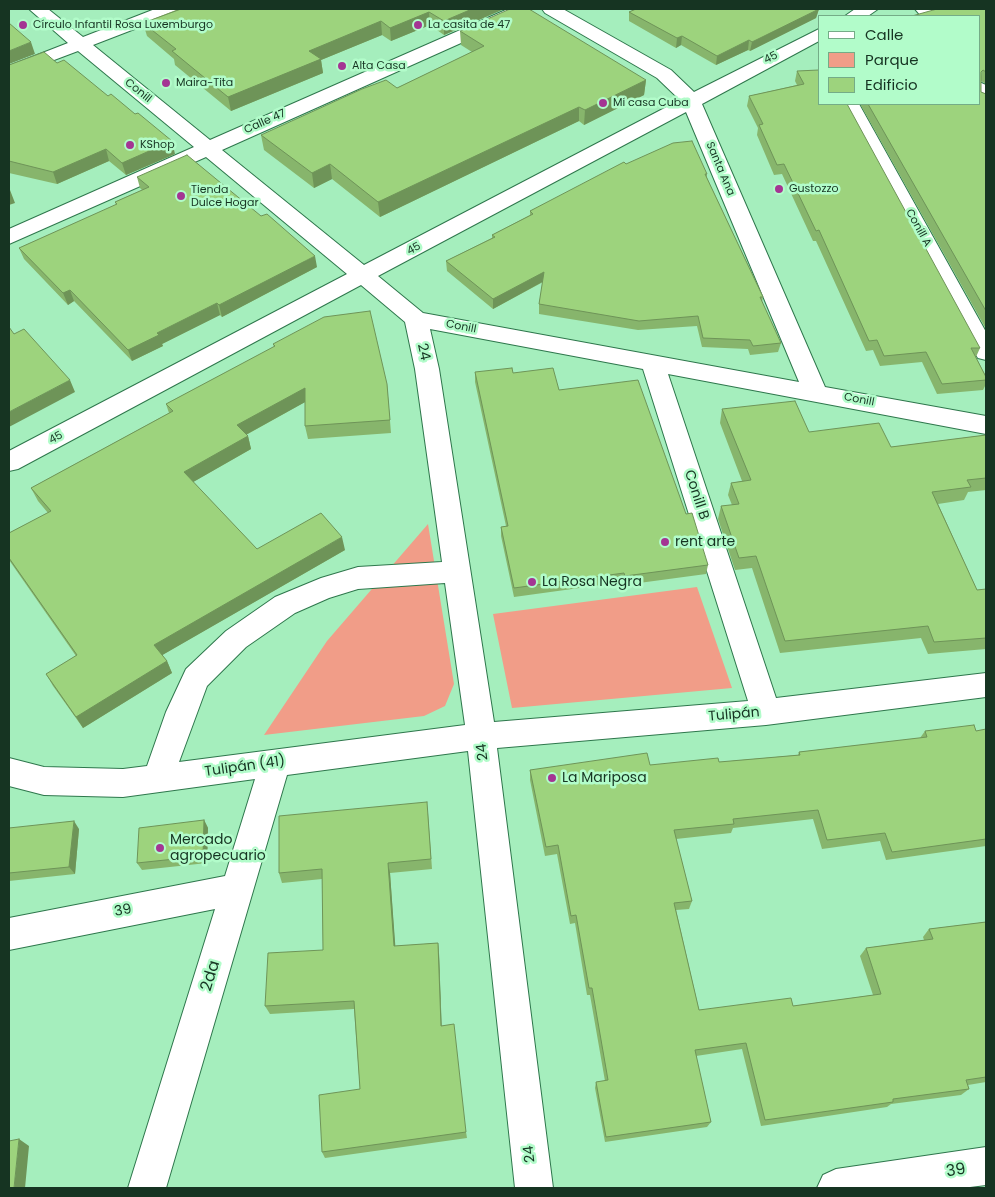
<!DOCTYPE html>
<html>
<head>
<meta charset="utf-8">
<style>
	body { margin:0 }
	#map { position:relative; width:995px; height:1197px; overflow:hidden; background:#a5eebd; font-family:Poppins,sans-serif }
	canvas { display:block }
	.frame { position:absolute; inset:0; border:10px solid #163422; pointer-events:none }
	.legend { position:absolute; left:818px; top:15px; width:162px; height:90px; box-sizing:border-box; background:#b2fcca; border:1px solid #74ac87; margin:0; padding:6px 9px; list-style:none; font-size:15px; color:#163422 }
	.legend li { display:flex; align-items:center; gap:10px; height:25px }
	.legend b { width:25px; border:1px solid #74ac87 }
</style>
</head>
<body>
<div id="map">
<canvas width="995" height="1197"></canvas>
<div class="frame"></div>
<ul class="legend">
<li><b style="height:6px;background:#fff"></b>Calle</li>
<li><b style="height:14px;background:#f19d88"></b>Parque</li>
<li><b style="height:14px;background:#9dd37d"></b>Edificio</li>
</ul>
</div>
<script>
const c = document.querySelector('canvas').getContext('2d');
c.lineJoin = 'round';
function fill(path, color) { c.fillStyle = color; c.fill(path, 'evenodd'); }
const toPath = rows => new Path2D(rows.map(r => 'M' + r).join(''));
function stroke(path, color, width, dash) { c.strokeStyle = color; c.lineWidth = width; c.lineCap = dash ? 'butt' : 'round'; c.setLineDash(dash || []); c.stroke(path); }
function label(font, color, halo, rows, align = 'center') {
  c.font = font + ' Poppins,sans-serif'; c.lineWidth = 5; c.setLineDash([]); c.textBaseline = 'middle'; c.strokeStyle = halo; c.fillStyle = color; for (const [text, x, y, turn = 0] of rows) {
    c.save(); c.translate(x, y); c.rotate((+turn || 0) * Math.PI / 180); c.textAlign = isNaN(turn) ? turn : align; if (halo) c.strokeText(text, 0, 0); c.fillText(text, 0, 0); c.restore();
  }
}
const green = toPath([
	[428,524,454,684,445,706,424,716,264,735,327,641],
	[697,587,732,688,512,708,493,614]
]);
const minor = toPath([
	[29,9,48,9,83,37,155,9,179,9,176,13,93,45,210,140,508,9,531,9,528,13,222,150,364,265,680,100,657,78,545,13,542,9,563,9,671,70,694,92,819,29,819,41,702,104,825,387,986,416,986,434,668,374,776,698,986,673,986,697,766,725,497,748,553,1188,515,1188,468,751,287,775,166,1188,128,1188,215,909,9,950,9,918,225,876,255,779,123,797,44,795,9,786,9,758,44,767,123,769,147,766,166,712,186,669,226,631,275,597,321,578,358,567,442,562,415,369,405,322,361,285,18,469,9,471,9,451,347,274,206,157,9,244,9,229,194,147,78,51,9,77,9,66,68,43,29,9],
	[686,112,799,382,423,313,378,276,686,112],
	[430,329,643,369,748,701,494,722,439,369,430,329],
	[445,583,465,725,179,762,207,686,246,647,295,613,329,598,358,589,445,583],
	[855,9,878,9,868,16,845,16,855,9],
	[915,9,933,9,939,16,921,16,915,9],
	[979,82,986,85,986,105,979,102,979,82],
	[841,104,859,104,986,332,986,360,978,358,974,352,841,104],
	[986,1147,986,1185,962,1188,817,1188,823,1175,836,1169,986,1147]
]);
const wall = toPath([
	[176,9,504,9,444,35,430,25,391,41,382,35,321,60,323,73,231,111,175,65,174,59,147,36,143,23,176,10],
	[631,9,819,9,816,18,750,51,748,50,716,65,681,45,676,48,629,21,629,12,633,10],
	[986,9,986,84,981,81,981,92,986,94,986,329,860,104,979,104],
	[460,31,646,80,644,95,584,125,579,121,380,217,332,179,314,188,264,150,261,135,397,88,472,52,461,45],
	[9,65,175,154,126,175,109,161,57,184,9,173],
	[797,71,980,348,976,357,986,377,986,384,983,390,937,394,922,362,880,366,873,350,866,351,816,241,813,241,782,174,774,175,757,135,758,128,747,106,749,96,797,85,795,81],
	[626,164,707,174,707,178,763,297,762,302,781,343,778,352,750,355,748,349,702,347,697,326,638,330,539,314,539,304,543,282,493,309,447,271,446,261,492,238,492,235,530,215,530,211],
	[137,177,317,267,222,317,220,315,162,344,163,346,132,361,74,301,68,305,24,259,19,248,116,205,115,202,142,190,140,188],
	[273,344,387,384,391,433,308,439,305,426,305,402,246,435,248,436,251,449,193,482,257,549,345,550,162,655,167,661,172,673,83,728,53,686,46,674,76,656,9,560,9,533,48,513,38,501,31,488,169,413,166,404,274,347],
	[475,372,513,373,559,390,686,514,708,565,706,574,624,585,623,582,514,597,501,536,501,527,506,526,475,382],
	[722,409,809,432,891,447,986,435,986,490,968,492,964,500,938,504,977,590,986,589,986,649,928,654,921,638,780,653,752,568,735,570,718,519,721,506,732,505,728,495,731,483,742,481,720,423],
	[986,729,986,846,886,860,880,841,822,849,813,819,733,828,731,833,676,839,692,901,689,909,676,910,699,1010,793,1006,873,995,860,956,866,948,924,940,923,937,929,929,986,922,986,1082,968,1085,969,1089,961,1095,891,1104,887,1107,761,1126,742,1049,696,1056,711,1122,707,1127,605,1142,595,1088,596,1082,605,1081,590,995,587,995,575,923,570,924,557,854,545,856,530,780,530,770,719,762,798,755,799,752,920,738,925,731,976,731],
	[428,813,432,869,390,873,395,946,438,943,439,953,441,1026,466,1132,467,1138,325,1158,322,1152,360,1089,354,1009,270,1014,265,1006,323,950,322,879,282,883,279,873],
	[204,820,208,828,207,863,142,870,137,863],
	[9,828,79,829,75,874,9,881]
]);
const shadedWall = toPath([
	[472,9,504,9,444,35,444,21],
	[819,9,816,18,750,51,752,42],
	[429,12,430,25,391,41,390,28],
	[381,21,382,35,321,60,323,73,231,111,228,97,309,51],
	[682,36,681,45,676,48,677,38],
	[749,40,748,50,716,65,717,56],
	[31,42,35,54,9,64,9,51],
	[646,80,644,95,584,125,585,110],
	[579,107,579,121,380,217,378,202],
	[172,141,175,154,126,175,122,163],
	[106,149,109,161,57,184,53,172],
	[330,164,332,179,314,188,312,173],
	[10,190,15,203,9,205,9,191],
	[315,256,317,267,222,317,219,305],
	[544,272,544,281,493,309,493,299],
	[70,290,74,301,68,305,63,293],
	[217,303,220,315,162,344,163,346,132,361,128,350,157,333],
	[70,380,75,392,9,427,9,412],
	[305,388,307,401,240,438,237,425],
	[248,436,251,449,188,485,184,472],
	[342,537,345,550,159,657,154,645],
	[167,661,172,673,83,728,76,717],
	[204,820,208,828,207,863,203,856],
	[74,821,79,829,75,874,69,867],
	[388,863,390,873,396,955,394,946],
	[438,943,439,953,442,1034,441,1026],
	[19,1139,29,1146,25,1188,14,1188]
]);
const building = toPath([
	[181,9,472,9,444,21,429,12,390,28,381,21,309,51,321,59,228,97,172,51,176,49,143,23,181,9],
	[510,9,529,9,646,80,585,110,579,107,378,202,330,164,312,173,261,135,362,89,386,80,397,88,484,46,460,31,510,9],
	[636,9,819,9,752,42,749,40,717,56,682,36,677,38,629,12,636,9],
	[937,9,986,9,986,72,983,70,981,72,981,92,986,94,986,311,868,104,979,104,979,16,912,16,937,9],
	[9,23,31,42,9,51,9,23],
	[44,52,57,63,64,60,108,96,111,94,135,114,138,113,172,141,122,163,106,149,53,172,9,161,9,65,44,52],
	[819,70,819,104,847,104,980,348,971,348,986,377,986,380,942,384,926,352,884,356,877,340,869,341,819,230,816,231,784,164,777,165,759,125,763,124,749,96,804,84,797,71,819,70],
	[692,141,707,174,705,174,763,297,760,297,781,343,753,346,750,340,703,338,698,316,639,321,539,304,544,272,493,299,446,261,495,237,492,235,533,214,530,211,624,162,626,164,673,143,692,141],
	[187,155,261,216,267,214,315,256,219,305,217,303,157,333,159,335,128,350,70,290,63,293,19,248,117,204,115,202,149,187,137,177,187,155],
	[370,311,387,384,390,420,305,426,305,388,237,425,248,436,184,472,257,549,321,513,342,537,154,645,167,661,76,717,46,674,77,655,9,558,9,533,51,511,31,488,173,411,166,404,275,346,273,344,324,317,370,311],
	[9,327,14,334,24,329,70,380,9,412,9,327],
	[512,368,513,373,553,368,559,390,638,380,686,514,692,513,708,565,625,576,624,573,514,588,501,527,508,526,475,372,512,368],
	[795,401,809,432,879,423,891,447,986,435,986,478,967,480,971,487,932,492,977,590,986,589,986,638,934,642,928,626,785,641,756,556,739,558,721,506,739,504,731,483,751,480,722,409,795,401],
	[974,725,976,731,986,729,986,839,892,852,885,833,827,840,818,810,733,819,734,824,674,830,692,901,674,903,699,1010,791,998,793,1006,881,994,866,948,933,939,929,929,986,922,986,1077,966,1080,969,1089,893,1099,893,1102,765,1120,746,1043,695,1050,711,1122,606,1137,596,1082,608,1080,592,988,589,988,576,915,571,916,558,845,546,847,530,770,647,753,650,765,718,758,719,762,800,755,799,752,927,737,925,731,974,725],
	[427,802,431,859,388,863,394,946,438,943,441,1026,454,1024,466,1132,322,1152,319,1095,360,1089,354,1001,265,1006,268,953,323,950,322,869,279,873,279,816,427,802],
	[204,820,203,856,137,863,139,828,204,820],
	[74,821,69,867,9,873,9,828,74,821],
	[19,1139,14,1188,9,1188,9,1141,19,1139]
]);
const markers = [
	[23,25,5,"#a43593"],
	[418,25,5,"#a43593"],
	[342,66,5,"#a43593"],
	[166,83,5,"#a43593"],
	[603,103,5,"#a43593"],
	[130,145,5,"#a43593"],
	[779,189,5,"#a43593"],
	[181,196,5,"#a43593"],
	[665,542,5,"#a43593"],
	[532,582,5,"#a43593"],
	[552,778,5,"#a43593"],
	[160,848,5,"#a43593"]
];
const farPoinames = [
	["Círculo Infantil Rosa Luxemburgo",33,25],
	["La casita de 47",428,25],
	["Alta Casa",352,66],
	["Maira-Tita",176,83],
	["Mi casa Cuba",613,103],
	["KShop",140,145],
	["Gustozzo",789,189],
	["Tienda",191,190],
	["Dulce Hogar",191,203]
];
const farStreetnames = [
	["45",771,58,-27],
	["Conill",138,91,39],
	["Calle 47",265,122,-24],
	["Santa Ana",720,169,67],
	["Conill A",918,228,61],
	["45",414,249,-28],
	["Conill",461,327,11],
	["Conill",859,400,11],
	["45",56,438,-28]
];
const streetNames = [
	["24",423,352,77],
	["Conill B",696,495,72],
	["Tulipán",734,715,-5],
	["24",483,752,-97],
	["Tulipán (41)",245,767,-8],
	["39",123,911,-11],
	["24",530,1154,-97]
];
const poiNames = [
	["rent arte",675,542],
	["La Rosa Negra",542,582],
	["La Mariposa",562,778],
	["Mercado",170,840],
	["agropecuario",170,856]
];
const nearStreetnames = [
	["2da",211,976,-73],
	["39",956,1171,-9]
];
fill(green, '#f19d88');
stroke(minor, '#2e774c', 2);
fill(minor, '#fff');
fill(wall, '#87b56c');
fill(shadedWall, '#6e9458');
fill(building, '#9dd37d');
stroke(building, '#6e9458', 1);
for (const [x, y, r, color] of markers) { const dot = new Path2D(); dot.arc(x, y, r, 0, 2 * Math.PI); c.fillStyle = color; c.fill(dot); stroke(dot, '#b2fcca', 2); }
label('11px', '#163422', '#b2fcca', farPoinames, 'left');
label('11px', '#163422', '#b2fcca', farStreetnames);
label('14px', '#163422', '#b2fcca', streetNames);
label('14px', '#163422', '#b2fcca', poiNames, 'left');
label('16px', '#163422', '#b2fcca', nearStreetnames);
</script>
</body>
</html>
